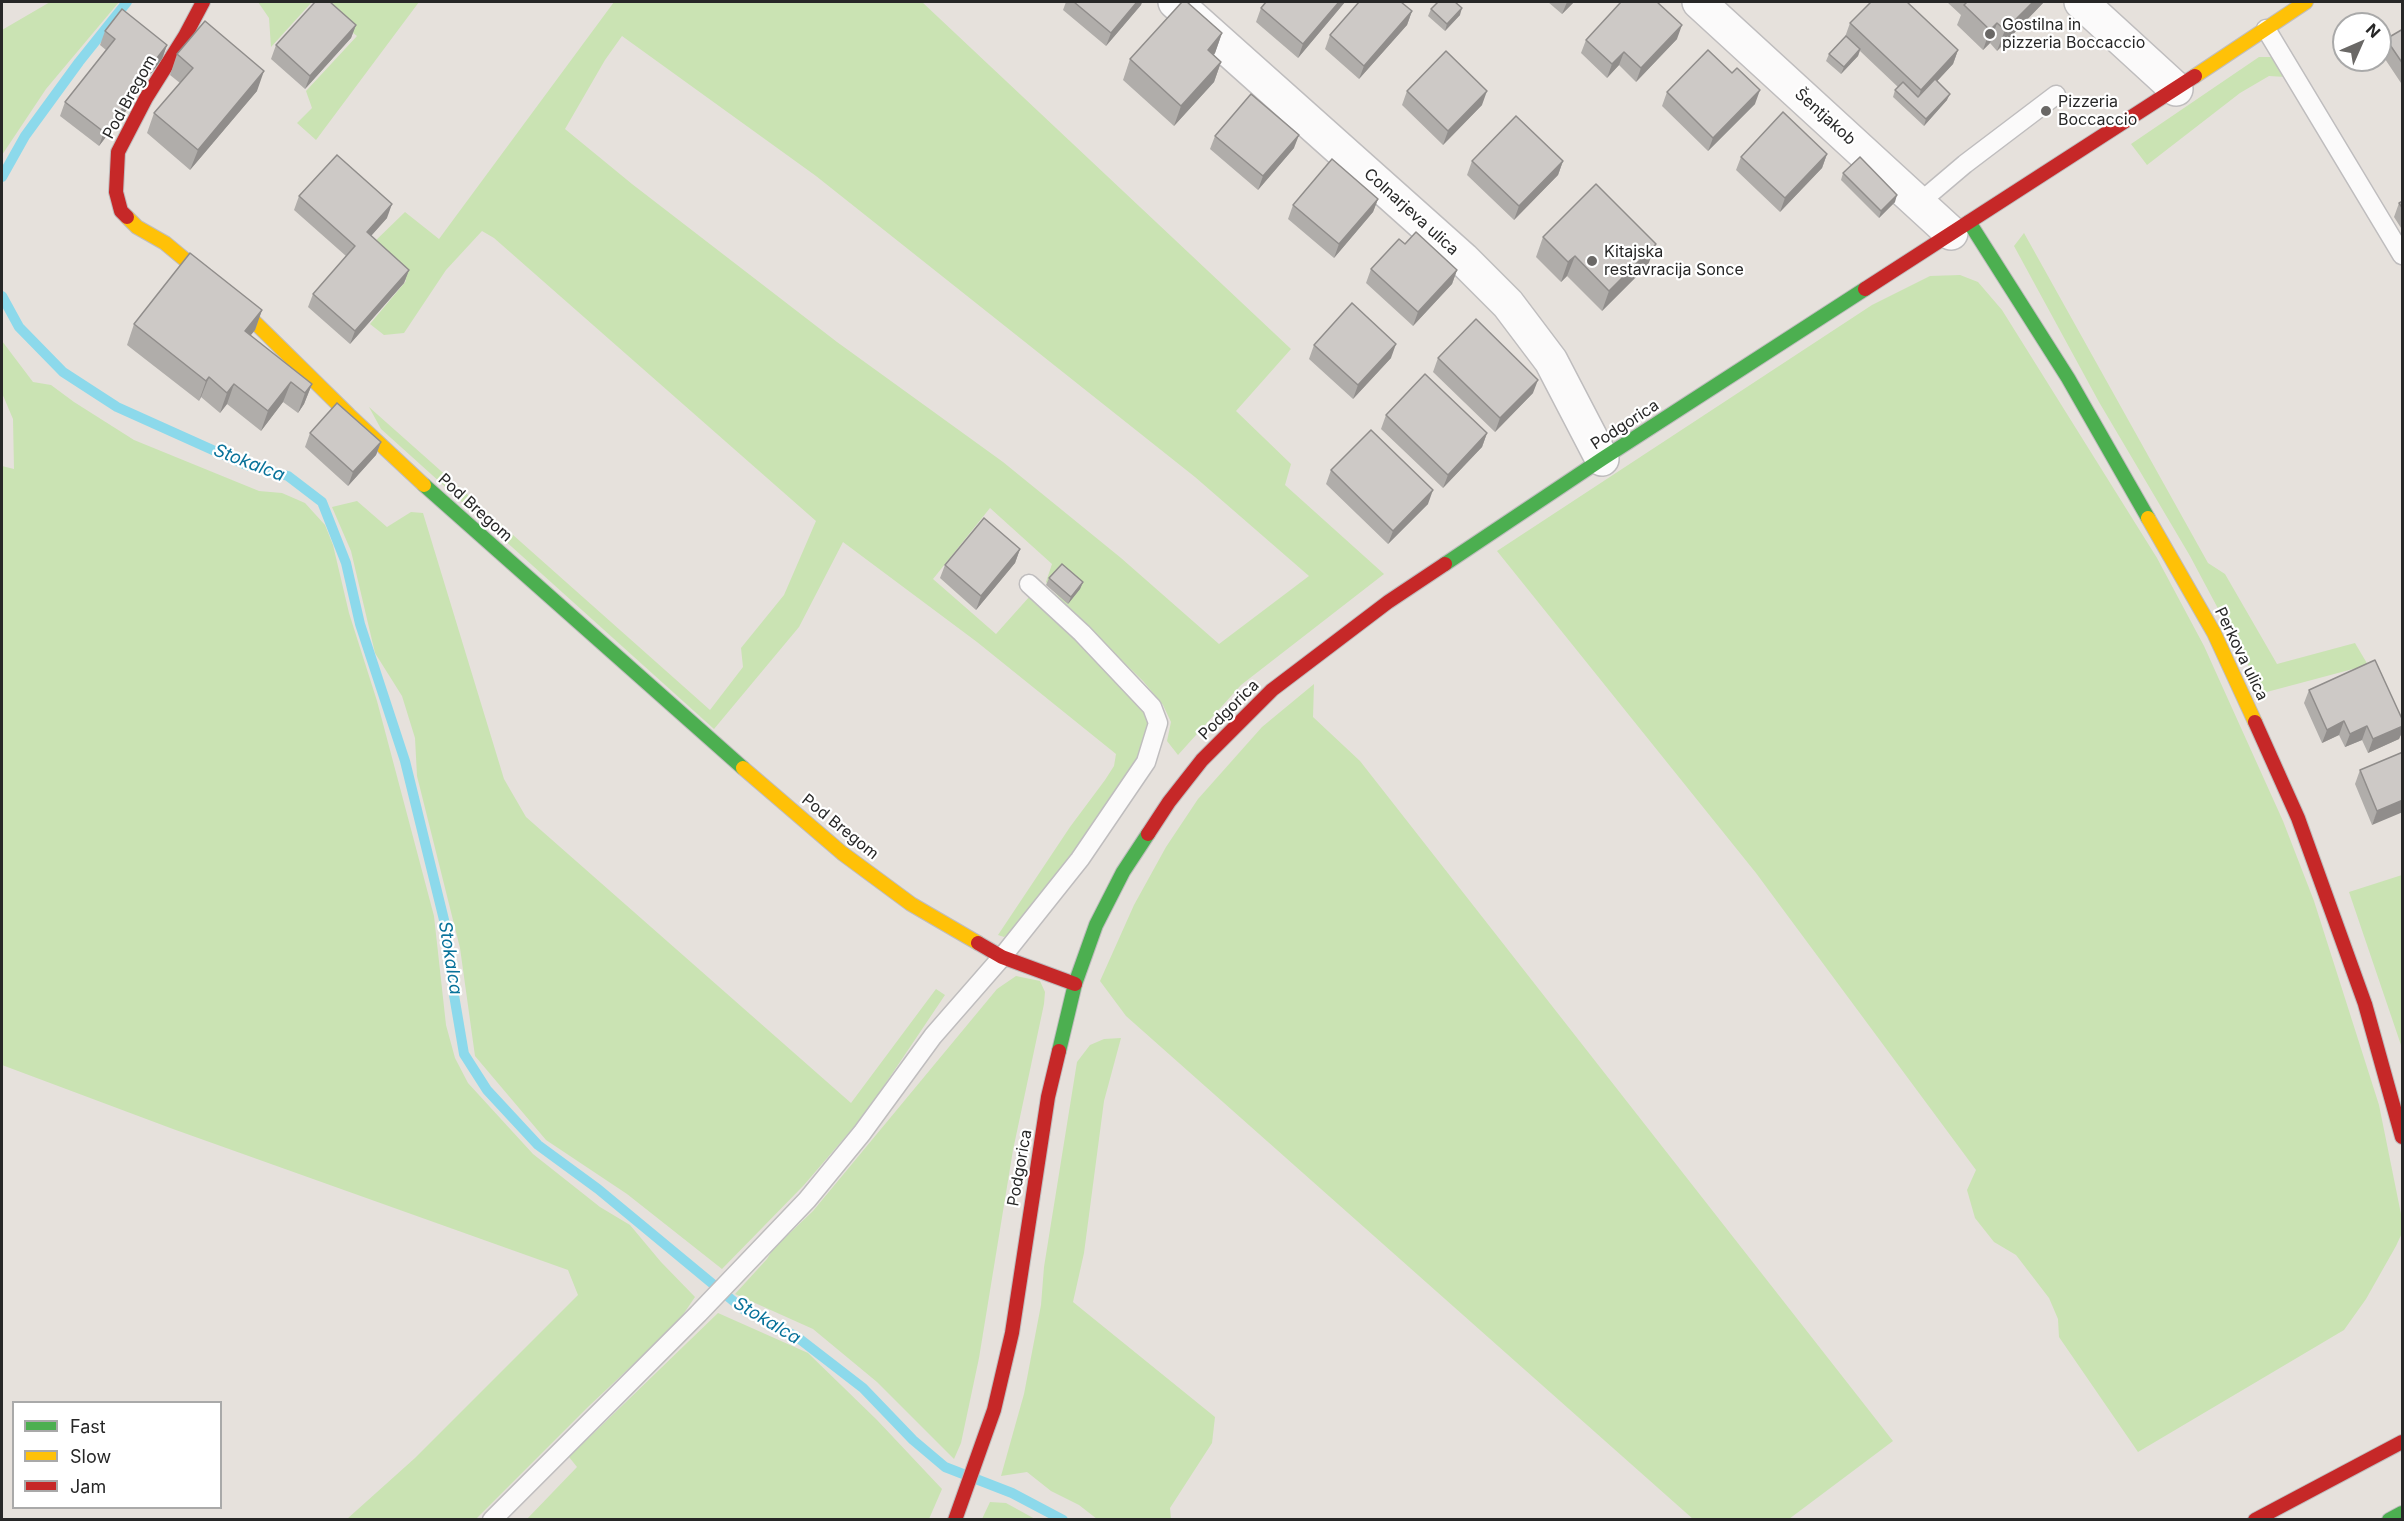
<!DOCTYPE html>
<html>
<head>
<meta charset="utf-8">
<style>
	body { margin:0 }
	#map { position:relative; width:2404px; height:1521px; overflow:hidden; background:#e6e1dc; font-family:Inter,sans-serif }
	canvas { display:block }
	.frame { position:absolute; inset:0; border:3px solid #272727; pointer-events:none }
	.legend { position:absolute; left:12px; top:1401px; width:210px; height:108px; box-sizing:border-box; background:#fff; border:2px solid #a9a9a9; margin:0; padding:8px 10px; list-style:none; font-size:18px; color:#272727 }
	.legend li { display:flex; align-items:center; gap:12px; height:30px }
	.legend b { width:30px; border:2px solid #a9a9a9 }
	.north { position:absolute; left:2332px; top:12px; width:60px; height:60px; box-sizing:border-box; background:#fff; border:2px solid #a9a9a9; border-radius:50%; rotate:45deg; font-size:16px; font-weight:700; line-height:24px; text-align:center; color:#272727 }
	.north::after { content:''; display:block; margin:auto; width:21px; height:27px; background:#6a6866; clip-path:polygon(50% 0,100% 100%,50% 72%,0 100%) }
</style>
</head>
<body>
<div id="map">
<canvas width="2404" height="1521"></canvas>
<div class="frame"></div>
<ul class="legend">
<li><b style="height:8px;background:#4caf50"></b>Fast</li>
<li><b style="height:8px;background:#ffc107"></b>Slow</li>
<li><b style="height:8px;background:#c62828"></b>Jam</li>
</ul>
<div class="north">N</div>
</div>
<script>
const c = document.querySelector('canvas').getContext('2d');
c.lineJoin = 'round';
function fill(path, color) { c.fillStyle = color; c.fill(path, 'evenodd'); }
const toPath = rows => new Path2D(rows.map(r => 'M' + r).join(''));
function stroke(path, color, width, dash) { c.strokeStyle = color; c.lineWidth = width; c.lineCap = dash ? 'butt' : 'round'; c.setLineDash(dash || []); c.stroke(path); }
function label(font, color, halo, rows, align = 'center') {
  c.font = font + ' Inter,sans-serif'; c.lineWidth = 4.5; c.setLineDash([]); c.textBaseline = 'middle'; c.strokeStyle = halo; c.fillStyle = color; for (const [text, x, y, turn = 0] of rows) {
    c.save(); c.translate(x, y); c.rotate((+turn || 0) * Math.PI / 180); c.textAlign = isNaN(turn) ? turn : align; if (halo) c.strokeText(text, 0, 0); c.fillText(text, 0, 0); c.restore();
  }
}
const green = toPath([
	[50,2,119,2,46,89,2,155,2,30],
	[258,2,312,2,271,47,269,18],
	[314,2,419,2,316,140,297,123,312,108,306,91,357,36],
	[614,2,922,2,1291,349,1236,411,1291,464,1285,485,1384,574,1241,685,1178,755,1167,741,1171,722,1163,705,1143,681,1069,609,1046,582,1052,564,990,508,933,579,996,634,1030,596,1148,711,1152,729,1140,759,1062,873,1016,928,1004,937,998,935,1070,827,1105,780,1114,766,1116,754,977,642,843,542,799,627,714,729,381,429,369,407,710,710,743,667,741,648,784,595,816,521,494,238,482,231,446,270,404,333,384,335,370,324,406,281,370,246,405,212,439,239],
	[622,36,816,176,1195,477,1309,576,1219,644,1121,558,1003,462,837,342,632,184,565,129,605,60],
	[2259,57,2274,57,2286,77,2269,76,2240,93,2147,165,2131,144],
	[2024,233,2208,563,2225,574,2277,664,2355,643,2368,665,2263,693,2190,556,2099,402,2014,246],
	[1960,275,1978,282,2002,310,2157,558,2204,646,2283,821,2314,901,2379,1105,2402,1219,2402,1233,2396,1246,2366,1299,2344,1330,2138,1452,2059,1337,2058,1319,2049,1298,2016,1255,1994,1242,1975,1218,1967,1190,1976,1170,1756,873,1497,551,1872,305,1930,276],
	[2,341,33,382,51,385,74,402,134,440,259,491,282,493,305,503,325,525,333,545,349,613,377,701,434,916,446,1025,455,1058,468,1083,533,1154,600,1207,630,1225,661,1262,695,1297,678,1322,589,1406,476,1519,347,1519,415,1458,578,1295,568,1270,173,1129,2,1065,2,466,14,469,13,419,2,393],
	[357,501,387,527,411,512,423,513,504,779,526,817,851,1103,936,989,945,995,865,1114,804,1185,722,1269,627,1194,546,1140,475,1056,460,948,417,776,415,738,402,696,375,653,351,551,332,507],
	[1314,684,1313,717,1360,761,1893,1441,1789,1519,1693,1519,1126,1016,1100,981,1134,905,1166,847,1198,799,1262,727],
	[2402,875,2402,1048,2349,892],
	[1016,976,1040,981,1045,992,1044,1004,1013,1150,979,1358,961,1443,954,1459,877,1382,813,1329,735,1294,767,1259,773,1249,813,1211,997,989],
	[1121,1038,1104,1101,1084,1253,1073,1302,1215,1417,1212,1443,1170,1508,1171,1519,1097,1519,1079,1505,1051,1491,1027,1472,1001,1476,1024,1394,1041,1305,1044,1267,1077,1062,1090,1045,1104,1039],
	[718,1313,808,1353,877,1420,942,1489,929,1519,527,1519,577,1467,569,1457],
	[990,1502,1006,1503,1035,1519,982,1519]
]);
const stream = toPath([
	[2,177,25,136,79,62,127,2],
	[2,296,19,327,63,372,117,407,246,465,288,476,322,502,346,563,360,624,405,761,446,928,454,995,464,1054,487,1090,538,1145,598,1189,743,1309,797,1337,863,1388,913,1440,945,1467,1012,1493,1063,1520]
]);
const lane = toPath([
	[2266,29,2402,255],
	[1919,203,1965,164,2056,95],
	[492,1520,698,1314,807,1200,862,1133,933,1036,1002,957,1080,859,1146,762,1158,723,1152,707,1082,633,1029,584]
]);
const street = toPath([
	[1175,2,1463,259,1508,304,1551,361,1602,459],
	[1699,2,1951,233],
	[2081,2,2176,89]
]);
const fast = toPath([
	[1969,222,2068,378,2148,518],
	[424,485,743,768],
	[1445,564,1602,459,1865,289],
	[1059,1051,1075,984,1096,925,1123,872,1148,834],
	[2389,1520,2402,1513]
]);
const slow = toPath([
	[2195,76,2306,2],
	[127,217,137,227,165,243,224,292,349,415,424,485],
	[2148,518,2214,633,2255,722],
	[743,768,842,853,911,904,978,943]
]);
const jam = toPath([
	[127,217,121,211,116,192,118,152,146,98,185,36,203,2],
	[1865,289,2195,76],
	[2255,722,2298,818,2365,1004,2402,1137],
	[1148,834,1169,802,1202,760,1272,690,1388,602,1445,564],
	[978,943,1002,957,1075,984],
	[955,1520,994,1410,1012,1333,1048,1097,1059,1051],
	[2255,1520,2402,1442]
]);
const wall = toPath([
	[1066,2,1142,2,1141,5,1106,46,1063,10],
	[1345,2,1298,58,1256,22,1261,8],
	[1548,2,1574,2,1562,14],
	[1947,2,2044,2,1997,51,1990,43,1983,50,1957,25,1961,15],
	[1431,9,1460,15,1445,31,1428,16],
	[1412,11,1407,25,1359,79,1325,49,1330,35],
	[1850,23,1958,50,1953,64,1937,81,1947,100,1924,126,1893,97,1895,90,1898,87,1860,51,1858,56,1841,74,1826,61,1829,54,1845,37],
	[356,25,351,38,305,89,271,59,276,45],
	[2403,29,2403,86,2381,53,2386,39],
	[105,31,167,45,162,59,136,93,132,103,99,146,60,116,65,102,106,50,100,45],
	[1222,33,1215,53,1214,55,1221,62,1214,82,1174,126,1123,80,1130,59],
	[1677,39,1636,82,1619,65,1607,78,1581,53,1586,40],
	[177,54,257,91,190,170,147,133,154,113,180,83,170,75],
	[1407,91,1482,105,1443,145,1402,105],
	[1667,92,1755,104,1708,151,1662,106],
	[1215,136,1294,148,1258,190,1210,149],
	[1827,154,1822,168,1780,212,1736,170,1741,157],
	[1472,161,1563,161,1558,175,1514,220,1467,175],
	[1843,173,1895,202,1879,218,1841,180],
	[299,196,387,218,371,236,409,270,404,283,350,344,308,307,313,294,346,256,294,210],
	[1378,199,1373,212,1334,258,1288,219,1293,205],
	[2403,201,2403,231,2394,217,2399,203],
	[1543,237,1648,265,1602,311,1567,276,1561,282,1536,257],
	[1405,244,1457,270,1452,284,1413,326,1366,283,1371,269],
	[262,310,255,330,250,336,312,384,304,404,298,413,283,402,261,431,227,404,220,413,201,397,199,401,127,345,134,324],
	[1314,345,1391,358,1353,399,1309,359],
	[1438,358,1533,393,1495,432,1433,372],
	[1386,415,1487,433,1482,447,1443,488,1381,429],
	[310,433,381,442,376,455,348,486,305,447],
	[1331,470,1428,504,1388,544,1326,484],
	[1020,549,1015,563,976,610,940,578,945,565],
	[1049,578,1083,582,1080,589,1068,604,1046,585],
	[2309,690,2403,721,2403,730,2399,739,2368,753,2362,740,2345,747,2339,735,2322,743,2304,703],
	[2403,752,2372,825,2355,784,2360,770]
]);
const shadedWall = toPath([
	[1137,2,1142,2,1141,5,1106,46,1111,33],
	[1339,2,1345,2,1298,58,1303,44],
	[1567,2,1574,2,1562,14],
	[2033,2,2044,2,1997,51,2005,30],
	[1462,8,1460,15,1445,31,1447,24],
	[1412,11,1407,25,1359,79,1364,66],
	[1997,23,1990,43,1983,50,1990,30],
	[356,25,351,38,305,89,310,76],
	[1682,25,1677,39,1636,82,1641,68],
	[1222,33,1215,53,1200,70,1208,50],
	[167,45,162,59,136,93,132,103,99,146,104,132,134,88],
	[1860,49,1858,56,1841,74,1844,67],
	[1958,50,1953,64,1916,104,1921,90],
	[1624,52,1619,65,1607,78,1612,64],
	[1221,62,1214,82,1174,126,1181,106],
	[264,71,257,91,190,170,198,150],
	[1760,90,1755,104,1708,151,1713,138],
	[1487,91,1482,105,1443,145,1448,131],
	[1950,94,1947,100,1924,126,1926,119],
	[1299,135,1294,148,1258,190,1263,176],
	[1827,154,1822,168,1780,212,1785,198],
	[1563,161,1558,175,1514,220,1519,206],
	[1897,195,1895,202,1879,218,1881,211],
	[1378,199,1373,212,1334,258,1339,244],
	[392,204,387,218,362,246,367,232],
	[1656,244,1648,265,1602,311,1609,291],
	[1575,256,1567,276,1561,282,1568,262],
	[409,270,404,283,350,344,355,331],
	[1457,270,1452,284,1413,326,1418,312],
	[262,310,255,330,237,352,245,331],
	[1396,344,1391,358,1353,399,1358,385],
	[209,377,201,397,199,401,206,381],
	[1538,380,1533,393,1495,432,1500,418],
	[291,382,283,402,261,431,268,411],
	[234,384,227,404,220,413,227,393],
	[312,384,304,404,298,413,305,393],
	[1487,433,1482,447,1443,488,1448,475],
	[381,442,376,455,348,486,353,472],
	[1433,490,1428,504,1388,544,1393,531],
	[1020,549,1015,563,976,610,981,596],
	[1083,582,1080,589,1068,604,1071,597],
	[2344,721,2339,735,2322,743,2327,730],
	[2367,726,2362,740,2345,747,2350,734],
	[2403,726,2403,730,2399,739,2368,753,2373,739],
	[2403,800,2403,812,2372,825,2377,811]
]);
const building = toPath([
	[315,2,330,2,356,25,310,76,276,45,315,2],
	[1074,2,1137,2,1111,33,1074,2],
	[1182,2,1187,2,1222,33,1208,50,1221,62,1181,106,1130,59,1182,2],
	[1266,2,1339,2,1303,44,1261,8,1266,2],
	[1359,2,1401,2,1412,11,1364,66,1330,35,1359,2],
	[1438,2,1455,2,1462,8,1447,24,1431,9,1438,2],
	[1621,2,1657,2,1682,25,1641,68,1624,52,1612,64,1586,40,1621,2],
	[1871,2,1907,2,1958,50,1921,90,1850,23,1871,2],
	[1967,2,2033,2,2005,30,1997,23,1990,30,1964,5,1967,2],
	[122,9,167,45,134,88,137,90,104,132,65,102,115,39,105,31,122,9],
	[205,21,264,71,198,150,154,113,193,68,177,54,205,21],
	[2403,29,2403,64,2386,39,2403,29],
	[1846,36,1860,49,1844,67,1829,54,1846,36],
	[1708,50,1732,73,1737,68,1760,90,1713,138,1667,92,1708,50],
	[1446,51,1487,91,1448,131,1407,91,1446,51],
	[1935,79,1950,94,1926,119,1895,90,1903,82,1918,97,1935,79],
	[1251,94,1299,135,1263,176,1215,136,1251,94],
	[1783,112,1827,154,1785,198,1741,157,1783,112],
	[1516,116,1563,161,1519,206,1472,161,1516,116],
	[337,155,392,204,367,232,409,270,355,331,313,294,355,246,299,196,337,155],
	[1860,157,1897,195,1881,211,1843,173,1860,157],
	[1332,159,1378,199,1339,244,1293,205,1332,159],
	[1596,184,1656,244,1609,291,1575,256,1568,262,1543,237,1596,184],
	[2403,201,2403,209,2399,203,2403,201],
	[1416,232,1457,270,1418,312,1371,269,1399,239,1405,244,1416,232],
	[190,253,262,310,245,331,312,384,305,393,291,382,268,411,234,384,227,393,209,377,206,381,134,324,190,253],
	[1352,303,1396,344,1358,385,1314,345,1352,303],
	[1476,319,1538,380,1500,418,1438,358,1476,319],
	[1425,374,1487,433,1448,475,1386,415,1425,374],
	[337,403,381,442,353,472,310,433,337,403],
	[1371,430,1433,490,1393,531,1331,470,1371,430],
	[984,518,1020,549,981,596,945,565,984,518],
	[1062,564,1083,582,1071,597,1049,578,1062,564],
	[2375,660,2403,721,2403,726,2373,739,2367,726,2350,734,2344,721,2327,730,2309,690,2375,660],
	[2403,752,2403,800,2377,811,2360,770,2403,752]
]);
const markers = [
	[1990,34,6,"#6a6866"],
	[2046,111,6,"#6a6866"],
	[1592,261,6,"#6a6866"]
];
const poiNames = [
	["Gostilna in",2002,25],
	["pizzeria Boccaccio",2002,43],
	["Pizzeria",2058,102],
	["Boccaccio",2058,120],
	["Kitajska",1604,252],
	["restavracija Sonce",1604,270]
];
const streetNames = [
	["Pod Bregom",130,97,-61],
	["Šentjakob",1825,117,42],
	["Colnarjeva ulica",1411,212,42],
	["Podgorica",1625,425,-33],
	["Pod Bregom",475,508,42],
	["Perkova ulica",2241,654,64],
	["Podgorica",1229,710,-45],
	["Pod Bregom",840,827,39],
	["Podgorica",1020,1168,-80]
];
const waterNames = [
	["Stokalca",249,463,21],
	["Stokalca",450,958,81],
	["Stokalca",767,1321,31]
];
fill(green, '#cae3b3');
stroke(stream, '#8cd9eb', 10);
stroke(lane, '#bfbdbe', 21);
stroke(street, '#bfbdbe', 36);
stroke(fast, '#bfbdbe', 16);
stroke(slow, '#bfbdbe', 16);
stroke(jam, '#bfbdbe', 16);
stroke(lane, '#fbfafa', 18);
stroke(street, '#fbfafa', 33);
stroke(fast, '#4caf50', 14);
stroke(slow, '#ffc107', 14);
stroke(jam, '#c62828', 14);
fill(wall, '#b0adaa');
fill(shadedWall, '#908d8b');
fill(building, '#cdc9c6');
stroke(building, '#908d8b', 1.5);
for (const [x, y, r, color] of markers) { const dot = new Path2D(); dot.arc(x, y, r, 0, 2 * Math.PI); c.fillStyle = color; c.fill(dot); stroke(dot, '#fff', 2); }
label('16px', '#272727', '#fff', poiNames, 'left');
label('16px', '#272727', '#fff', streetNames);
label('italic 18px', '#08729a', '#fff', waterNames);
</script>
</body>
</html>
